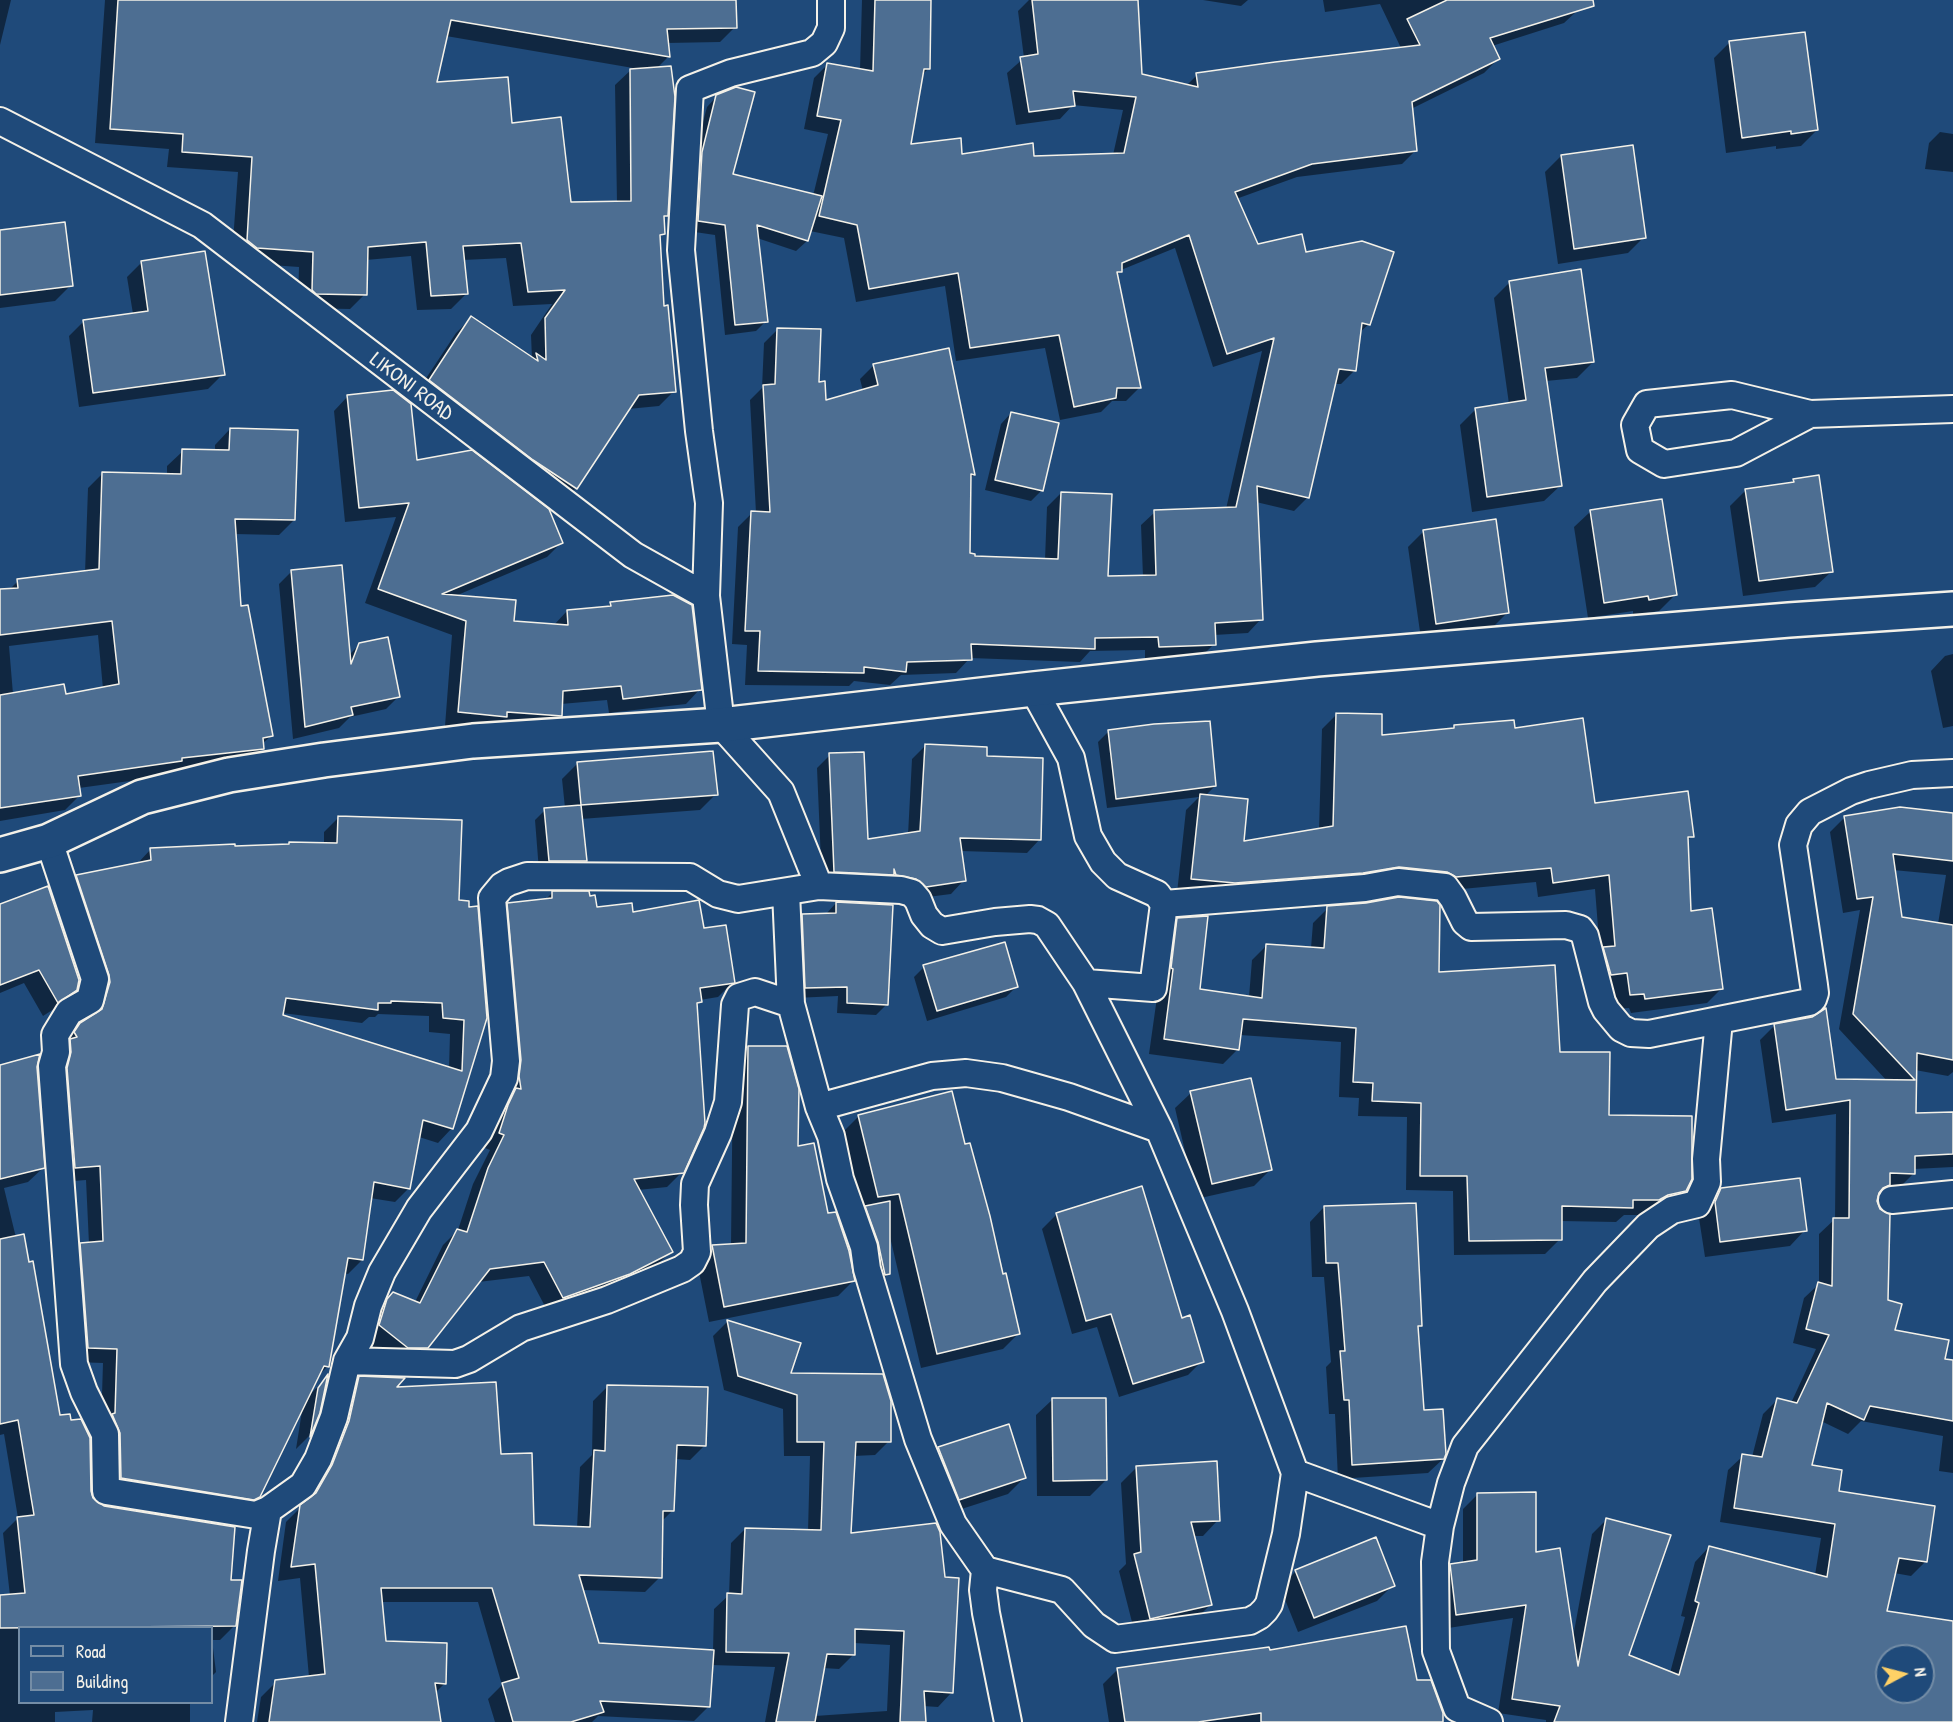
<!DOCTYPE html>
<html>
<head>
<meta charset="utf-8">
<style>
	body { margin:0 }
	#map { position:relative; width:1953px; height:1722px; overflow:hidden; background:#1f4a7a; font-family:"Patrick Hand",sans-serif }
	canvas { display:block }
	.legend { position:absolute; left:18px; top:1626px; width:195px; height:78px; box-sizing:border-box; background:#1f4a7a; border:2px solid #748da6; margin:0; padding:8px 10px; list-style:none; font-size:18px; color:#f4f1e8 }
	.legend li { display:flex; align-items:center; gap:12px; height:30px }
	.legend b { width:30px; border:2px solid #748da6 }
	.north { position:absolute; left:1875px; top:1644px; width:60px; height:60px; box-sizing:border-box; background:#1f4a7a; border:2px solid #748da6; border-radius:50%; rotate:83deg; font-size:16px; font-weight:700; line-height:24px; text-align:center; color:#f4f1e8 }
	.north::after { content:''; display:block; margin:auto; width:21px; height:27px; background:#ffd166; clip-path:polygon(50% 0,100% 100%,50% 72%,0 100%) }
</style>
</head>
<body>
<div id="map">
<canvas width="1953" height="1722"></canvas>
<ul class="legend">
<li><b style="height:8px;background:#1f4a7a"></b>Road</li>
<li><b style="height:16px;background:#4d6e92"></b>Building</li>
</ul>
<div class="north">N</div>
</div>
<script>
const c = document.querySelector('canvas').getContext('2d');
c.lineJoin = 'round';
function fill(path, color) { c.fillStyle = color; c.fill(path, 'evenodd'); }
const toPath = rows => new Path2D(rows.map(r => 'M' + r).join(''));
function stroke(path, color, width, dash) { c.strokeStyle = color; c.lineWidth = width; c.lineCap = dash ? 'butt' : 'round'; c.setLineDash(dash || []); c.stroke(path); }
function label(font, color, halo, rows, align = 'center') {
  c.font = font + ' "Patrick Hand",sans-serif'; c.lineWidth = 4.5; c.setLineDash([]); c.textBaseline = 'middle'; c.strokeStyle = halo; c.fillStyle = color; for (const [text, x, y, turn = 0] of rows) {
    c.save(); c.translate(x, y); c.rotate((+turn || 0) * Math.PI / 180); c.textAlign = isNaN(turn) ? turn : align; if (halo) c.strokeText(text, 0, 0); c.fillText(text, 0, 0); c.restore();
  }
}
const shadow = toPath([
	[0,0,11,0,0,45],
	[105,0,734,0,735,27,720,42,667,43,668,57,657,68,666,215,663,219,663,234,659,238,663,307,674,391,659,406,628,409,576,488,561,503,415,395,456,333,471,318,532,359,531,335,552,304,513,306,506,258,463,260,466,294,451,309,417,310,411,256,366,260,365,294,350,309,301,308,298,306,299,267,242,263,232,255,238,172,167,167,169,149,95,143],
	[446,36,633,68,615,85,617,203,570,204,510,124,436,83],
	[862,0,930,0,928,69,922,75,909,145,961,155,1032,157,1113,155,1123,110,1073,105,1060,119,1016,125,1007,73,1024,58,1018,11,1029,0,1137,0,1141,76,1186,86,1197,75,1401,48,1380,4,1325,12,1323,0,1575,0,1578,10,1564,23,1492,46,1498,59,1484,73,1411,109,1416,150,1402,164,1297,177,1236,199,1257,246,1305,254,1369,324,1359,333,1355,370,1341,384,1334,384,1308,497,1294,511,1256,502,1261,619,1248,633,1214,635,1214,644,1200,658,1145,660,1145,650,1090,651,1080,662,970,658,956,673,901,675,890,685,854,681,849,686,745,685,747,645,732,644,738,527,752,513,756,513,750,400,762,388,764,343,778,329,817,383,825,402,863,391,860,379,874,365,948,350,974,475,969,479,968,554,973,557,1045,560,1047,507,1061,493,1107,578,1143,577,1141,525,1155,512,1226,509,1262,351,1213,367,1175,248,1121,270,1116,276,1140,387,1126,401,1112,401,1101,412,1060,420,1045,348,956,361,945,286,856,302,844,238,810,231,807,241,796,251,757,238,766,321,756,331,725,335,715,235,688,231,692,163,707,107,717,96,731,175,813,196,828,134,804,129,814,78,828,64,860,70],
	[1203,0,1248,0,1241,6],
	[1729,43,1817,130,1801,146,1776,149,1776,146,1726,153,1714,58],
	[1940,132,1953,134,1953,172,1925,169,1929,143],
	[1561,156,1644,237,1628,253,1558,264,1545,172],
	[0,232,71,285,55,301,0,308],
	[142,262,223,374,208,389,79,407,69,336,84,321,133,314,127,277],
	[1510,282,1593,362,1577,378,1546,381,1560,486,1544,501,1472,512,1460,425,1476,409,1509,404,1494,298],
	[348,396,415,461,561,543,547,557,453,597,512,623,553,626,567,611,606,608,611,603,700,689,686,704,609,713,607,700,561,704,560,716,546,730,491,730,445,726,452,635,365,603,396,517,345,522,334,411],
	[1011,413,1042,490,1031,501,985,490,1001,424],
	[230,429,294,520,279,535,234,534,240,608,272,735,262,744,263,748,248,763,169,772,166,776,79,788,80,795,65,810,0,821,0,590,9,590,18,581,85,573,88,488,103,473,167,475,167,466,183,451,215,452,215,445],
	[98,635,103,689,65,696,13,694,9,646],
	[1794,480,1831,572,1815,587,1743,596,1730,506,1746,490,1791,483],
	[1660,501,1675,595,1659,611,1633,615,1633,611,1588,618,1574,527,1590,512],
	[1424,531,1508,612,1492,628,1421,639,1408,547],
	[292,571,349,655,360,644,399,696,386,709,350,717,339,728,293,739,279,584],
	[1953,654,1953,726,1943,728,1931,671,1945,656],
	[1337,714,1380,736,1451,730,1454,727,1514,730,1594,805,1692,836,1687,841,1690,913,1721,989,1707,1003,1631,1013,1629,1008,1616,1009,1613,987,1596,989,1600,953,1595,889,1538,897,1536,882,1441,891,1177,893,1186,810,1199,797,1107,808,1098,742,1109,731,1215,786,1205,796,1242,842,1319,830,1322,729],
	[925,746,985,758,1040,839,1027,853,960,851,964,880,951,894,912,899,822,885,817,768,830,755,866,841,908,835,912,759],
	[578,763,716,794,700,810,581,819,585,861,575,871,539,871,535,820,545,810,565,808,562,779],
	[1953,814,1953,1072,1948,1076,1915,1070,1914,1115,1953,1113,1953,1167,1914,1169,1914,1173,1899,1188,1886,1188,1876,1197,1887,1301,1893,1331,1940,1377,1953,1378,1953,1473,1939,1471,1943,1436,1861,1421,1848,1434,1821,1421,1810,1466,1838,1493,1925,1562,1911,1576,1894,1573,1885,1612,1953,1622,1953,1722,1546,1722,1546,1720,1498,1713,1513,1618,1442,1629,1436,1580,1451,1566,1463,1564,1463,1509,1478,1494,1534,1553,1573,1637,1592,1534,1606,1520,1627,1656,1670,1673,1685,1617,1681,1616,1695,1562,1709,1547,1815,1575,1821,1538,1720,1522,1728,1470,1743,1456,1752,1457,1763,1414,1777,1400,1791,1403,1816,1349,1793,1343,1804,1298,1819,1284,1819,1234,1835,1219,1836,1114,1772,1123,1760,1040,1774,1026,1835,1081,1888,1082,1839,1029,1860,910,1843,913,1830,832,1845,817],
	[1893,870,1946,875,1938,924,1900,918],
	[1887,1656,1923,1656,1923,1692,1887,1692],
	[338,818,458,902,486,1018,452,1128,438,1143,419,1137,409,1188,395,1202,370,1198,362,1260,348,1274,344,1273,328,1366,317,1377,308,1396,326,1379,318,1412,309,1436,296,1449,302,1411,259,1496,244,1511,107,1492,101,1426,103,1363,74,1362,67,1259,81,1244,89,1244,86,1180,61,1182,66,1039,81,1024,90,1018,96,998,63,891,77,877,137,864,151,849,287,846,290,843,324,844,324,832],
	[282,1013,362,1023,369,1017,375,1017,378,1014,429,1016,429,1032,450,1034,449,1069,281,1016],
	[552,893,595,909,632,914,703,930,733,982,718,997,700,1000,696,1007,682,1172,667,1187,638,1190,671,1251,656,1266,548,1312,529,1276,478,1282,427,1347,412,1362,393,1362,365,1340,378,1308,393,1294,415,1302,443,1245,458,1230,473,1184,490,1150,485,1148,494,1121,493,919,508,904,545,900],
	[836,903,887,1004,876,1015,837,1013,838,996,795,998,792,926,803,916,826,914],
	[0,906,76,989,60,1005,43,1016,24,983,0,993],
	[1328,908,1438,974,1559,1053,1608,1117,1685,1190,1670,1206,1643,1215,1624,1215,1616,1222,1560,1221,1560,1239,1545,1254,1454,1255,1453,1191,1406,1190,1407,1117,1358,1116,1359,1098,1339,1097,1341,1042,1240,1035,1238,1049,1223,1064,1149,1054,1159,983,1163,935,1178,919,1199,990,1249,997,1252,960,1267,945,1311,948,1313,923],
	[924,967,1017,986,1006,997,927,1021,914,977],
	[749,1048,797,1148,853,1281,838,1296,709,1322,697,1262,713,1246,731,1245,733,1063],
	[0,1067,36,1067,43,1168,28,1182,4,1188,59,1416,92,1499,229,1581,235,1625,220,1640,212,1640,216,1672,212,1676,212,1628,20,1628,20,1702,190,1702,190,1722,92,1722,93,1710,55,1712,55,1722,0,1722,0,1596,10,1596,3,1533,18,1518,4,1434,0,1435],
	[1191,1093,1270,1170,1254,1186,1196,1199,1175,1108],
	[859,1116,964,1146,1019,1333,1003,1349,921,1368,890,1237,889,1273,873,1289,862,1211,843,1132],
	[1721,1189,1805,1230,1790,1246,1705,1257,1699,1218,1705,1206],
	[1324,1207,1420,1326,1416,1329,1422,1411,1443,1459,1428,1473,1338,1479,1335,1414,1329,1414,1326,1367,1331,1362,1324,1277,1312,1277,1310,1222],
	[1057,1214,1181,1320,1202,1361,1188,1375,1119,1397,1097,1327,1072,1334,1042,1229],
	[727,1322,799,1344,789,1375,889,1441,875,1455,853,1456,849,1534,952,1692,938,1707,923,1706,925,1722,765,1722,775,1667,711,1665,709,1706,694,1721,598,1716,592,1722,495,1722,488,1699,502,1685,478,1602,381,1602,385,1642,445,1683,435,1693,440,1722,257,1722,261,1697,276,1682,309,1677,300,1578,278,1581,286,1522,304,1504,318,1481,345,1393,359,1378,394,1389,499,1456,533,1527,577,1528,580,1467,592,1455,593,1401,608,1386,705,1445,690,1460,675,1459,672,1511,662,1521,660,1577,645,1592,582,1590,598,1644,713,1651,714,1609,729,1595,731,1543,745,1529,808,1531,810,1456,784,1456,783,1409,724,1390,713,1336],
	[854,1643,890,1645,887,1711,815,1716,823,1668,839,1669,853,1655],
	[1052,1400,1106,1480,1090,1496,1037,1496,1036,1415],
	[1008,1426,1024,1478,1008,1494,943,1515,923,1464,938,1448],
	[1137,1467,1218,1520,1203,1536,1193,1536,1210,1605,1195,1620,1135,1634,1119,1571,1126,1564,1121,1483],
	[1296,1571,1393,1585,1377,1601,1298,1632,1280,1587],
	[1269,1652,1415,1682,1442,1722,1109,1722,1103,1684,1118,1669]
]);
const building = toPath([
	[118,0,736,0,737,28,667,29,670,57,451,20,437,82,508,77,512,123,561,117,571,202,631,201,630,69,671,66,675,97,668,216,664,216,665,234,660,235,664,306,668,305,676,392,639,395,577,489,533,460,429,380,471,316,538,361,536,353,546,360,545,318,565,290,528,292,521,243,463,246,468,294,431,296,426,242,368,247,367,295,316,294,312,290,313,252,257,248,247,240,252,157,182,152,183,134,110,129,118,0],
	[875,0,931,0,930,69,924,69,911,144,961,138,962,154,1033,143,1034,156,1124,153,1136,97,1073,91,1075,106,1029,112,1020,57,1038,54,1032,0,1138,0,1142,74,1198,87,1196,73,1275,62,1420,45,1407,19,1447,0,1593,0,1594,6,1490,38,1500,59,1412,102,1417,151,1312,164,1235,192,1258,244,1302,234,1306,252,1362,241,1394,252,1370,325,1362,323,1356,371,1339,369,1309,498,1257,486,1263,620,1215,623,1216,645,1159,647,1158,637,1095,638,1095,649,971,644,972,660,907,662,906,672,864,667,864,673,758,671,760,631,745,631,751,511,770,512,763,385,775,384,777,328,821,329,819,382,825,381,826,400,878,385,873,364,949,348,975,475,971,474,970,553,975,554,975,556,1058,559,1061,492,1112,494,1108,576,1156,575,1154,510,1236,507,1274,338,1227,354,1189,235,1122,263,1122,272,1117,272,1141,388,1117,388,1116,398,1074,407,1059,335,970,348,958,273,869,289,857,225,819,216,841,120,817,116,827,63,873,71,875,0],
	[1805,32,1818,130,1791,134,1791,131,1742,138,1729,41,1805,32],
	[736,87,755,92,733,174,822,196,808,241,757,225,768,322,735,325,725,225,698,221,702,152,716,95,736,87],
	[1633,145,1646,238,1574,249,1561,155,1633,145],
	[65,222,73,286,0,295,0,230,65,222],
	[205,251,225,375,93,393,83,320,148,311,141,261,205,251],
	[1581,269,1594,362,1545,368,1562,486,1487,497,1475,408,1526,400,1509,281,1581,269],
	[393,390,411,404,417,460,472,450,549,509,563,543,442,594,516,600,514,621,568,625,567,610,611,606,610,602,673,595,692,605,702,690,623,699,621,686,563,691,562,716,507,712,507,717,458,712,466,621,378,589,409,503,359,508,347,395,393,390],
	[1011,412,1059,423,1043,491,995,480,1011,412],
	[230,428,298,430,295,520,235,519,241,606,248,605,273,736,263,738,264,749,182,758,182,761,78,776,81,796,0,808,0,695,64,684,66,694,119,684,112,621,0,635,0,589,18,588,17,579,99,569,102,472,181,474,182,449,229,450,230,428],
	[1819,475,1833,572,1759,581,1745,489,1794,482,1793,479,1819,475],
	[1662,499,1677,595,1649,600,1648,596,1604,603,1590,510,1662,499],
	[1496,519,1509,613,1436,624,1423,530,1496,519],
	[342,565,351,664,359,643,388,637,400,697,351,707,353,715,305,727,291,570,342,565],
	[1336,713,1382,714,1382,735,1454,728,1454,725,1514,720,1515,728,1583,718,1595,803,1688,791,1694,837,1688,837,1691,911,1712,908,1723,989,1645,999,1644,994,1630,995,1627,973,1611,975,1603,947,1615,946,1609,875,1553,883,1551,868,1456,877,1447,872,1399,867,1363,873,1235,883,1191,879,1200,794,1248,799,1244,841,1333,826,1336,713],
	[1210,721,1216,786,1116,799,1108,730,1154,724,1210,721],
	[925,744,987,747,987,756,1043,758,1041,840,960,838,966,881,926,887,916,879,896,875,894,869,894,875,834,872,829,753,864,752,868,839,920,831,925,744],
	[713,751,718,795,581,805,577,762,713,751],
	[581,805,587,861,549,861,544,808,581,805],
	[1900,807,1953,813,1953,861,1893,854,1902,917,1953,925,1953,1060,1917,1053,1916,1113,1953,1112,1953,1154,1915,1156,1915,1174,1890,1173,1890,1185,1883,1188,1879,1193,1877,1201,1880,1209,1890,1214,1888,1300,1902,1304,1895,1330,1949,1340,1945,1359,1953,1360,1953,1421,1870,1406,1864,1420,1827,1403,1812,1465,1842,1470,1839,1491,1935,1506,1927,1562,1899,1558,1887,1611,1953,1621,1953,1722,1554,1722,1560,1706,1512,1699,1526,1605,1456,1615,1450,1564,1477,1560,1477,1493,1536,1492,1536,1552,1560,1548,1578,1666,1606,1518,1671,1535,1629,1655,1679,1675,1699,1603,1695,1601,1709,1546,1827,1577,1835,1524,1734,1508,1742,1454,1762,1457,1777,1398,1797,1403,1829,1335,1806,1329,1818,1282,1832,1286,1833,1218,1849,1218,1850,1100,1786,1110,1774,1024,1812,1017,1826,1008,1836,1079,1915,1080,1853,1014,1873,897,1857,899,1844,816,1900,807],
	[1887,1656,1923,1656,1923,1692,1887,1692,1887,1656],
	[338,816,462,820,459,900,469,901,469,907,478,906,487,1018,453,1129,423,1120,410,1189,374,1182,363,1260,348,1258,329,1367,324,1366,260,1497,254,1500,121,1478,120,1433,112,1414,115,1413,117,1349,88,1348,80,1243,103,1241,100,1166,75,1168,67,1068,71,1052,70,1039,77,1037,74,1032,80,1023,102,1009,110,982,109,975,76,875,151,860,150,848,235,844,235,846,289,844,289,842,337,843,338,816],
	[286,998,378,1010,378,1003,391,1003,391,1001,442,1003,443,1018,464,1020,462,1071,283,1015,286,998],
	[48,886,79,980,77,990,58,1003,39,970,0,985,0,904,48,886],
	[552,891,589,891,590,896,595,895,597,907,632,903,633,912,699,900,704,928,726,925,735,983,700,988,702,1002,697,1003,705,1123,704,1128,684,1173,634,1179,673,1252,630,1274,563,1298,544,1262,490,1269,428,1348,408,1348,379,1325,387,1299,393,1292,420,1303,457,1229,467,1232,488,1168,504,1135,499,1133,508,1105,516,1088,521,1089,519,1076,521,1060,507,903,552,898,552,891],
	[1399,897,1437,901,1440,905,1439,972,1555,965,1560,1052,1610,1052,1609,1115,1692,1116,1692,1179,1686,1191,1668,1195,1659,1200,1633,1200,1633,1208,1562,1206,1562,1240,1469,1241,1467,1176,1420,1176,1421,1103,1372,1101,1373,1083,1353,1082,1356,1028,1243,1019,1239,1050,1164,1039,1173,969,1171,968,1177,918,1208,916,1200,989,1262,998,1266,944,1324,948,1327,906,1366,903,1399,897],
	[836,902,893,905,888,1005,847,1003,847,987,805,988,802,914,836,913,836,902],
	[1005,942,1018,987,937,1011,923,965,1005,942],
	[748,1046,787,1046,799,1089,798,1146,814,1143,828,1213,836,1212,849,1251,855,1281,724,1307,712,1245,746,1243,748,1046],
	[40,1054,37,1067,45,1168,0,1179,0,1065,40,1054],
	[1251,1078,1272,1170,1212,1184,1190,1091,1251,1078],
	[952,1091,965,1144,970,1143,990,1216,1003,1274,1006,1273,1020,1334,937,1354,899,1194,878,1197,858,1115,952,1091],
	[1800,1178,1807,1231,1720,1242,1715,1202,1721,1188,1800,1178],
	[1142,1186,1182,1318,1190,1315,1204,1362,1133,1384,1111,1314,1086,1321,1056,1213,1142,1186],
	[890,1201,890,1274,885,1275,878,1242,865,1206,890,1201],
	[1416,1203,1422,1326,1418,1326,1424,1410,1443,1409,1446,1454,1444,1459,1352,1465,1349,1400,1344,1400,1340,1351,1345,1351,1338,1263,1326,1263,1324,1206,1416,1203],
	[24,1234,29,1262,33,1261,60,1415,70,1414,71,1420,81,1419,90,1438,91,1491,93,1498,104,1506,235,1527,231,1580,242,1580,236,1626,0,1628,0,1595,25,1593,17,1517,34,1515,18,1420,0,1424,0,1239,24,1234],
	[727,1320,801,1343,791,1373,883,1374,891,1401,891,1442,856,1442,851,1533,936,1523,940,1532,945,1577,959,1578,953,1693,924,1691,926,1722,900,1722,904,1631,855,1629,855,1655,827,1654,815,1722,776,1722,789,1653,726,1652,727,1593,742,1594,745,1528,821,1530,824,1442,797,1442,797,1395,738,1376,727,1320],
	[328,1374,320,1413,310,1437,318,1388,328,1374],
	[359,1376,405,1378,397,1387,496,1382,501,1454,532,1453,534,1525,590,1527,594,1450,605,1451,607,1385,708,1387,706,1446,677,1445,674,1511,663,1511,662,1578,579,1575,599,1643,714,1650,710,1707,600,1701,604,1712,571,1722,513,1722,502,1683,519,1678,492,1588,381,1588,386,1641,447,1643,446,1684,435,1683,441,1722,269,1722,275,1680,325,1674,315,1564,291,1567,300,1505,316,1493,332,1465,349,1421,359,1376],
	[1052,1398,1106,1398,1107,1480,1053,1481,1052,1398],
	[1009,1424,1026,1478,959,1500,938,1447,1009,1424],
	[1217,1461,1220,1521,1191,1522,1212,1605,1150,1619,1134,1554,1141,1552,1136,1466,1217,1461],
	[1376,1537,1395,1586,1314,1618,1295,1570,1376,1537],
	[1406,1626,1417,1680,1431,1680,1443,1713,1443,1722,1261,1722,1261,1713,1198,1722,1125,1722,1117,1668,1269,1647,1270,1650,1406,1626]
]);
const street = toPath([
	[0,121,202,225,633,555,706,596,721,725,781,792,819,886],
	[1810,414,1736,453,1664,464,1640,450,1635,425,1647,404,1732,395,1810,414,1953,409],
	[706,596,709,503,699,431,681,250,690,89,731,73,812,53,824,43,831,28,831,0],
	[1033,689,1071,758,1088,836,1103,862,1117,876,1157,894,1164,904,1153,988,1086,983],
	[49,841,95,979,90,1000,69,1012,55,1035,56,1052,52,1066,74,1364,84,1392,105,1434,106,1491,256,1515,268,1510],
	[1164,904,1365,888,1398,882,1445,887,1453,898,1465,922,1471,927,1566,925,1580,929,1585,936,1602,1002,1606,1010,1621,1028,1631,1033,1649,1034,1809,1002,1813,999,1815,993,1814,985,1793,845,1799,825,1810,812,1851,791,1869,785,1912,775,1953,773],
	[819,1107,932,1076,966,1073,1002,1078,1069,1097,1159,1129],
	[1892,1200,1953,1194],
	[347,1361,455,1364,469,1359,521,1328,607,1300,682,1269,692,1262,697,1252,694,1205,695,1184,718,1133,728,1102,735,1005,739,997,755,992,791,1004],
	[1295,1473,1440,1526],
	[985,1570,983,1590,986,1613,1008,1722],
	[239,1722,261,1551,268,1510,303,1485,318,1459,334,1417,347,1361,360,1338,368,1306,382,1272,419,1209,479,1131,504,1078,506,1061,492,898,502,886,509,882,527,876,690,877,718,894,738,899,819,886,901,890,912,893,918,900,924,915,932,925,942,931,995,922,1030,919,1038,920,1047,925,1086,983,1159,1129,1235,1311,1295,1473,1286,1534,1269,1604,1265,1610,1259,1616,1250,1621,1115,1639,1094,1625,1062,1590,985,1570,953,1524,918,1439,867,1269,864,1247,840,1179,831,1136,819,1107,791,1004,786,892],
	[1489,1722,1457,1708,1436,1651,1435,1562,1440,1526,1451,1483,1465,1446,1595,1281,1648,1226,1672,1210,1697,1204,1707,1182,1706,1159,1719,1020]
]);
const secondary = toPath([
	[0,855,49,841,142,797,229,775,324,760,473,741,721,725,1033,689,1317,659,1789,620,1953,609]
]);
const streetNames = [
	["LIKONI ROAD",411,387,37]
];
fill(shadow, '#0007');
fill(building, '#4d6e92');
stroke(building, '#f4f1e8', 1.5);
stroke(street, '#f4f1e8', 30);
stroke(secondary, '#f4f1e8', 38);
stroke(street, '#1f4a7a', 26);
stroke(secondary, '#1f4a7a', 33);
label('21px', '#f4f1e8', '#1f4a7a', streetNames);
</script>
</body>
</html>
